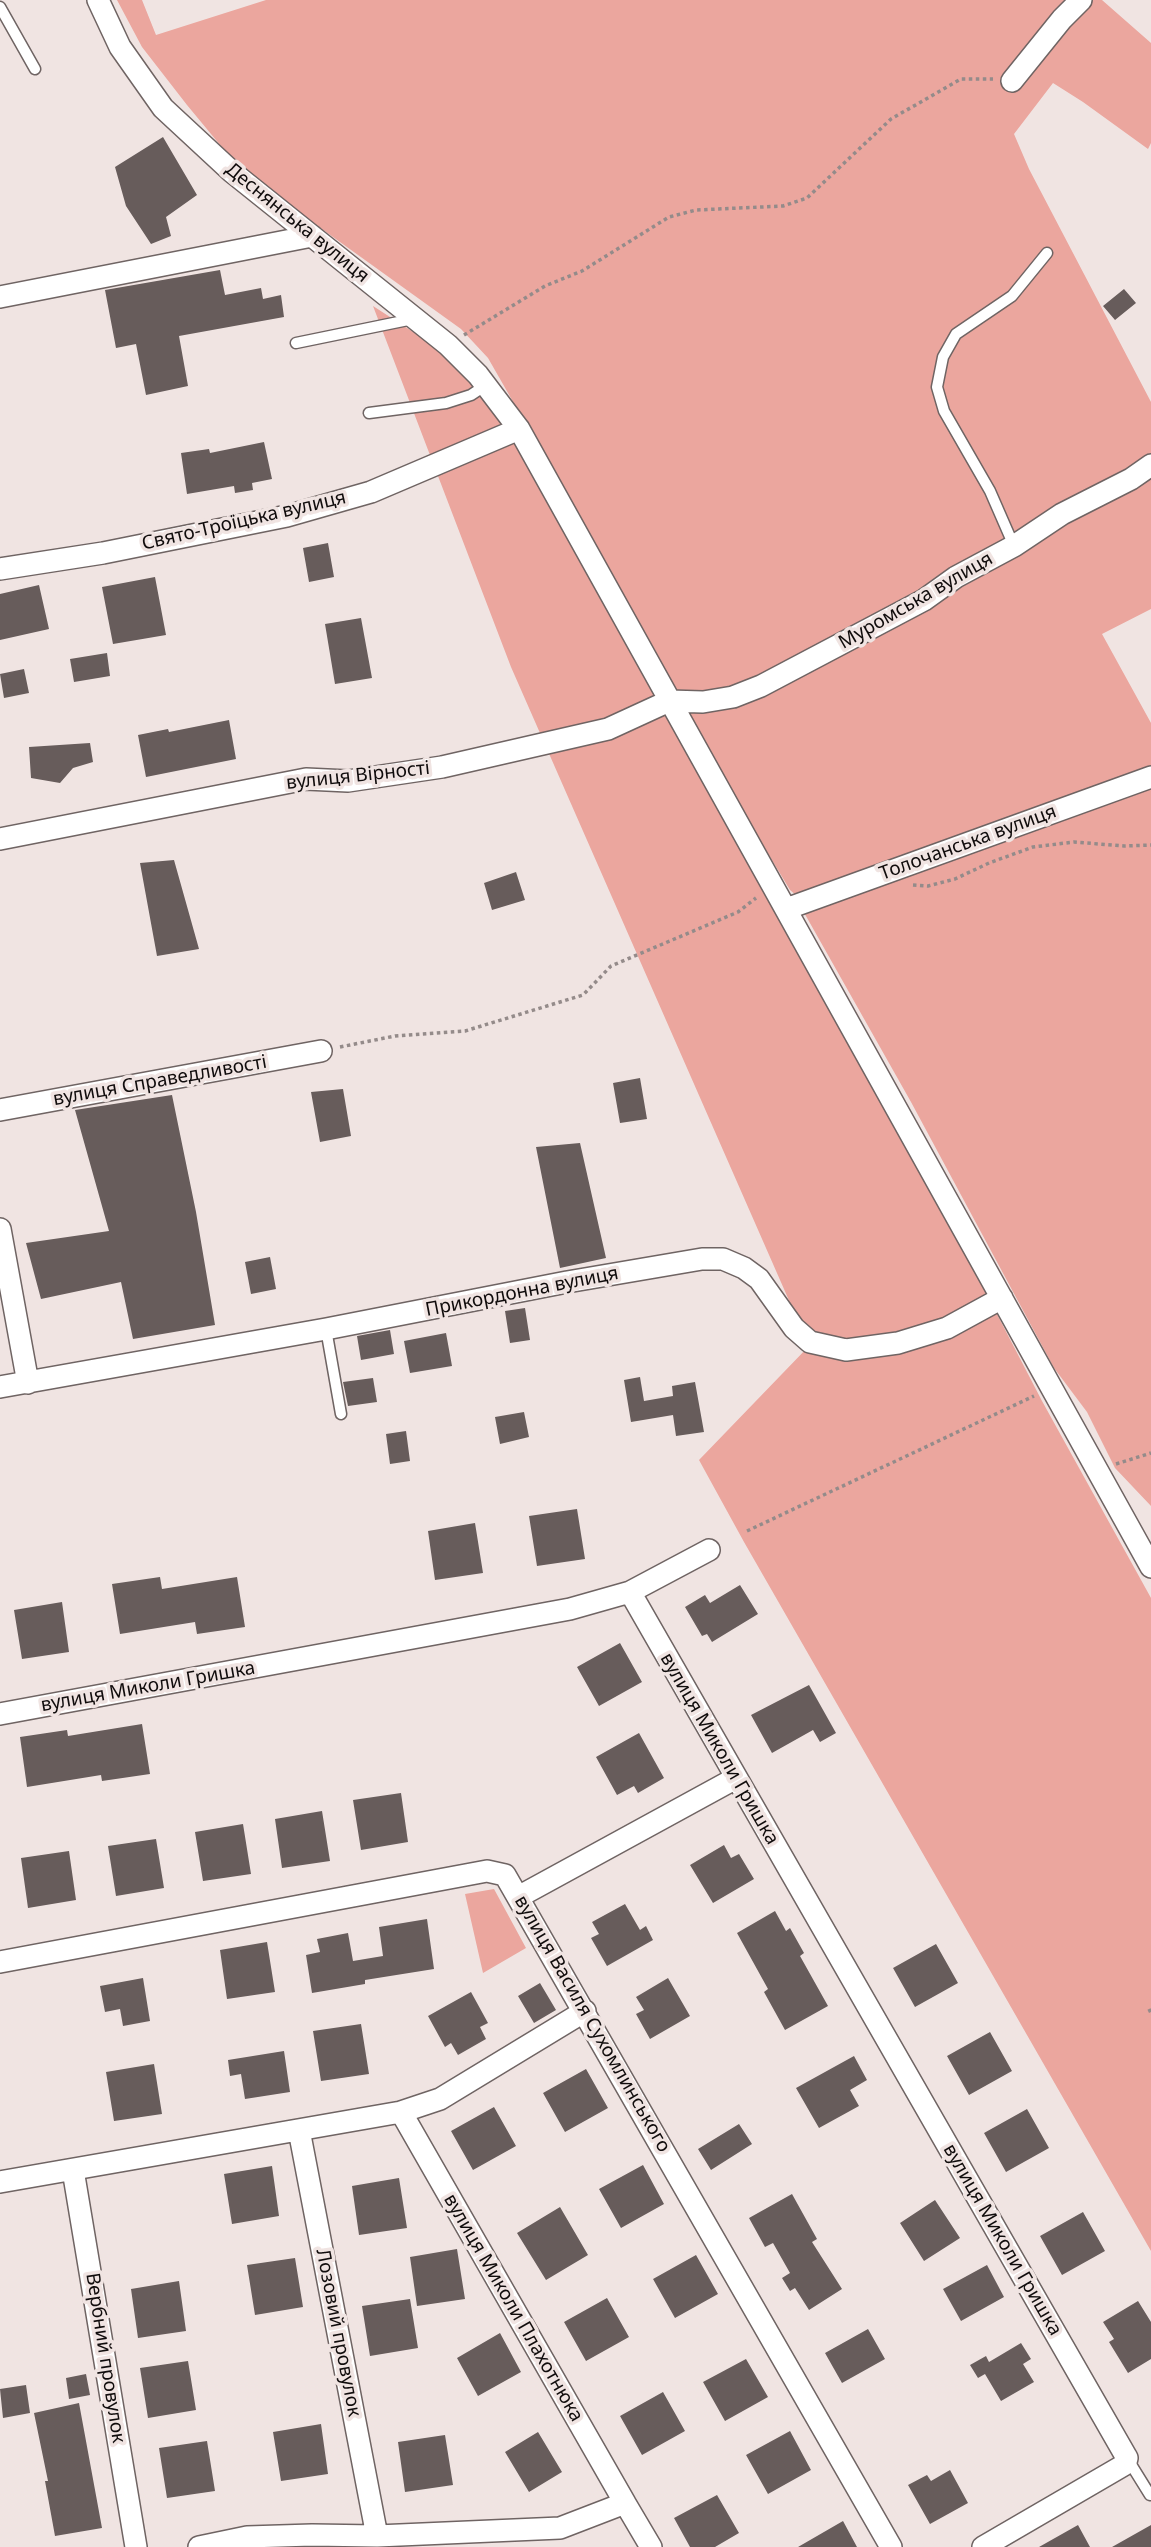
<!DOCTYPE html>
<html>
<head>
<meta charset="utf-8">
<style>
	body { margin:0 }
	canvas { display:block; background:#f0e4e2 }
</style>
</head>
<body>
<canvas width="1151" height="2547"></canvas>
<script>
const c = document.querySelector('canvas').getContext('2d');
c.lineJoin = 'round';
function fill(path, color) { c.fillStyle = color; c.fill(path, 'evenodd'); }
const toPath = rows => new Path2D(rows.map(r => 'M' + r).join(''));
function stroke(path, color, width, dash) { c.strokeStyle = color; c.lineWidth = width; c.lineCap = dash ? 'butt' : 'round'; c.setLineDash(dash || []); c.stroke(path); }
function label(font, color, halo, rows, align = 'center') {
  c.font = font + ' "Noto Sans",sans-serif'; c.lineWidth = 7; c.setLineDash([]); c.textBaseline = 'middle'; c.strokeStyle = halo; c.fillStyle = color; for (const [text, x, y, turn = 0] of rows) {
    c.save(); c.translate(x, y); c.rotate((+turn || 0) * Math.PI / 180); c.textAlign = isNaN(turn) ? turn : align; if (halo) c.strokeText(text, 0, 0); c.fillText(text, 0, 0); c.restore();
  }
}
const green = toPath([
	[117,0,142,0,156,35,266,0,1102,0,1151,43,1151,143,1148,149,1083,102,1053,83,1014,134,1029,169,1151,402,1151,609,1102,634,1151,723,1151,767,797,896,790,890,717,769,655,650,488,358,461,329,269,191,230,157,187,105,142,47],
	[373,306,438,348,474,381,507,425,985,1291,1042,1401,1151,1598,1151,2251,744,1542,699,1460,809,1346,511,667],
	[1151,785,1151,1506,1115,1468,1087,1412,1054,1368,911,1102,802,909],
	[494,1889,526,1948,483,1973,465,1894]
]);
const building = toPath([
	[163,137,197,195,166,217,171,236,151,244,126,206,115,167],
	[220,270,225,295,261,288,263,299,281,295,284,317,179,336,188,386,146,395,136,344,116,348,105,290],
	[1124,289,1136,303,1115,320,1103,306],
	[264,442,272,479,252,483,253,490,235,493,234,486,187,494,181,453,209,449,210,453],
	[328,543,334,577,309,582,303,548],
	[155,577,166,635,113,644,102,587],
	[39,585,49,629,0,640,0,594],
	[361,618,372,678,335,684,325,624],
	[107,653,110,676,74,682,70,659],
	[24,669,29,693,4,698,0,674],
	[229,720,236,759,146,777,138,735,168,729,169,732],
	[90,743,93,762,73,768,60,783,31,778,29,747],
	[174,860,199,949,157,956,140,863],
	[516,872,525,900,492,910,484,883],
	[640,1078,647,1119,620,1123,613,1083],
	[343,1089,351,1136,320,1142,311,1092],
	[172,1095,196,1212,215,1325,133,1339,121,1282,41,1299,26,1243,109,1231,75,1110],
	[580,1143,606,1258,560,1268,536,1147],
	[270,1257,276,1289,251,1294,245,1262],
	[525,1308,530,1340,510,1343,505,1311],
	[390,1330,394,1354,361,1360,357,1336],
	[446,1333,452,1366,410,1373,404,1341],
	[640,1377,644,1401,673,1396,672,1386,695,1382,704,1432,676,1436,673,1415,631,1422,624,1380],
	[373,1378,377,1402,348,1406,343,1382],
	[524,1412,529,1437,500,1444,495,1417],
	[406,1431,410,1461,390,1464,386,1434],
	[577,1509,585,1559,537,1566,529,1516],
	[475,1523,483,1573,435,1580,428,1531],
	[160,1577,162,1589,237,1577,245,1627,197,1634,195,1622,120,1634,112,1584],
	[740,1585,758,1614,712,1642,707,1634,702,1636,685,1607,705,1595,710,1603],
	[62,1602,69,1652,22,1659,14,1610],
	[620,1643,642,1682,599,1706,577,1667],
	[809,1685,836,1733,820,1742,813,1730,772,1753,751,1715],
	[142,1724,150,1774,102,1781,101,1775,27,1787,20,1737,67,1730,68,1736],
	[639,1733,664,1778,638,1793,634,1786,617,1795,596,1757],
	[401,1793,408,1842,361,1850,353,1800],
	[322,1811,330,1861,282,1868,275,1819],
	[243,1824,251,1874,203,1881,195,1832],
	[156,1839,164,1888,116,1896,108,1846],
	[724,1845,731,1858,739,1854,754,1879,713,1903,690,1865],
	[69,1851,76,1900,28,1908,21,1858],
	[625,1904,640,1930,646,1926,653,1940,607,1966,591,1938,599,1934,592,1922],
	[775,1911,786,1931,790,1928,804,1953,800,1956,828,2006,785,2030,764,1992,768,1989,737,1933],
	[427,1919,434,1969,365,1980,365,1984,312,1993,306,1955,320,1952,317,1939,348,1933,353,1961,383,1956,379,1927],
	[267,1942,275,1992,227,1999,220,1950],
	[936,1944,958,1983,915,2007,893,1968],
	[143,1978,150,2021,123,2026,120,2009,105,2012,100,1986],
	[668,1978,690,2016,650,2039,636,2014,644,2010,636,1997],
	[540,1983,556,2010,534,2023,518,1996],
	[471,1992,488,2023,480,2027,486,2039,458,2055,451,2043,445,2047,428,2016],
	[361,2024,369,2074,321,2081,313,2031],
	[990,2032,1012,2071,969,2095,947,2056],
	[284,2051,290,2092,245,2099,241,2074,230,2076,228,2060],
	[854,2056,867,2080,850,2090,859,2106,819,2128,796,2088],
	[154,2064,162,2114,114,2121,106,2072],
	[586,2069,608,2108,565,2132,543,2093],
	[494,2107,516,2146,473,2170,451,2131],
	[1027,2109,1049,2148,1006,2172,984,2133],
	[739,2124,752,2144,711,2170,698,2149],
	[643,2165,664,2204,621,2228,599,2189],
	[272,2166,279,2216,232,2224,224,2174],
	[399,2178,407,2228,359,2235,352,2186],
	[792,2194,817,2239,812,2242,842,2289,809,2310,795,2288,790,2291,782,2278,790,2273,773,2243,765,2247,749,2218],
	[935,2200,960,2238,924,2261,900,2223],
	[560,2207,588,2255,546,2280,517,2233],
	[1083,2212,1105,2251,1062,2275,1040,2236],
	[457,2249,465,2299,417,2306,410,2257],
	[696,2255,718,2294,675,2318,653,2279],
	[295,2258,303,2307,255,2315,247,2265],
	[987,2265,1004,2297,961,2321,943,2289],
	[179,2281,186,2331,138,2338,131,2289],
	[607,2298,629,2337,586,2361,564,2322],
	[410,2299,418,2348,370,2356,362,2306],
	[1138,2301,1151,2322,1151,2359,1128,2373,1109,2342,1114,2339,1103,2322],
	[868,2329,885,2359,842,2383,825,2353],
	[500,2333,521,2372,478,2396,457,2358],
	[1021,2343,1031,2359,1023,2364,1034,2382,1001,2401,985,2374,978,2378,970,2365,986,2356,989,2362],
	[746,2359,768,2397,725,2421,703,2382],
	[188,2361,196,2410,148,2418,140,2368],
	[86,2374,90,2395,69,2399,66,2378],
	[26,2385,30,2413,3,2418,0,2389],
	[663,2392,685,2431,642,2455,620,2416],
	[79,2403,102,2528,55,2536,45,2481,48,2481,34,2413],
	[321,2424,328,2474,281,2481,273,2432],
	[790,2431,811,2470,768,2494,746,2455],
	[538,2432,562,2472,529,2492,505,2452],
	[445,2435,453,2485,405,2492,398,2442],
	[207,2441,215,2491,167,2498,159,2448],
	[950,2470,968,2503,930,2524,908,2485,927,2475,931,2481],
	[717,2495,739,2533,715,2547,690,2547,674,2518],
	[843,2521,857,2547,798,2547],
	[1078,2525,1090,2547,1039,2547],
	[1151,2525,1151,2547,1112,2547]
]);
const path = toPath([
	[464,335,545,286,582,271,669,217,696,210,783,206,807,198,891,119,961,79,993,79],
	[913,885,928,886,955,879,989,863,1033,847,1074,842,1124,846,1151,845],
	[340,1047,395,1036,465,1031,583,995,611,966,738,912,756,898],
	[1116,1464,1151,1453],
	[747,1531,1034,1396],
	[1149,2009,1151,2013]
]);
const service = toPath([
	[0,7,35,69],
	[296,343,413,319],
	[369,413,446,403,471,395,486,385],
	[1014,546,990,491,944,411,937,387,943,357,956,334,1012,296,1047,253],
	[326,1329,341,1414],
	[1127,2458,1150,2495]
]);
const minor = toPath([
	[98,0,120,47,163,108,232,172,448,345,478,375,519,429,1151,1567],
	[1012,81,1062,19,1081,0],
	[0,297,312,236],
	[0,569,103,553,287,516,371,492,519,429],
	[0,839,306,779,348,781,442,767,608,729,669,701,703,702,733,697,761,686,924,600,956,577,1014,546,1062,514,1131,479,1151,465],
	[786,909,1151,777],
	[0,1110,321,1051],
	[0,1229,28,1383],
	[0,1387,326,1329,567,1282,702,1259,723,1259,744,1268,759,1279,794,1328,810,1342,846,1350,898,1343,947,1328,1002,1298],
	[630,1592,709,1550],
	[0,1714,570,1609,630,1592,1127,2458,1126,2462],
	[520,1896,736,1778],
	[0,1962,487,1871,505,1875,891,2547],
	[401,2112,440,2099,585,2011],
	[299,2130,377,2536],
	[73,2170,136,2547],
	[0,2182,401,2112,625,2503],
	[199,2547,247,2537,312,2535,377,2536,560,2528,625,2503,651,2547],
	[983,2547,1124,2465,1127,2458]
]);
const streetNames = [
	["Деснянська вулиця",297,223,39],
	["Свято-Троїцька вулиця",244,521,-13],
	["Муромська вулиця",916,601,-30],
	["вулиця Вірності",358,776,-6],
	["Толочанська вулиця",968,843,-20],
	["вулиця Справедливості",160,1081,-10],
	["Прикордонна вулиця",522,1292,-11],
	["вулиця Миколи Гришка",148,1687,-10],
	["вулиця Миколи Гришка",719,1749,60],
	["вулиця Василя Сухомлинського",592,2024,60],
	["вулиця Миколи Гришка",1002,2240,60],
	["вулиця Миколи Плахотнюка",513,2308,60],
	["Лозовий провулок",338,2333,79],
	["Вербний провулок",105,2358,81]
];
fill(green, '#eba69e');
fill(building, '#675c5b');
stroke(service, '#6f6463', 13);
stroke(minor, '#6f6463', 24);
stroke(path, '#948b8a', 3.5, [3.5, 3.5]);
stroke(service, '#fff', 10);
stroke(minor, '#fff', 21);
label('19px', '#100c0c', '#f0e4e2', streetNames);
</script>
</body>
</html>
